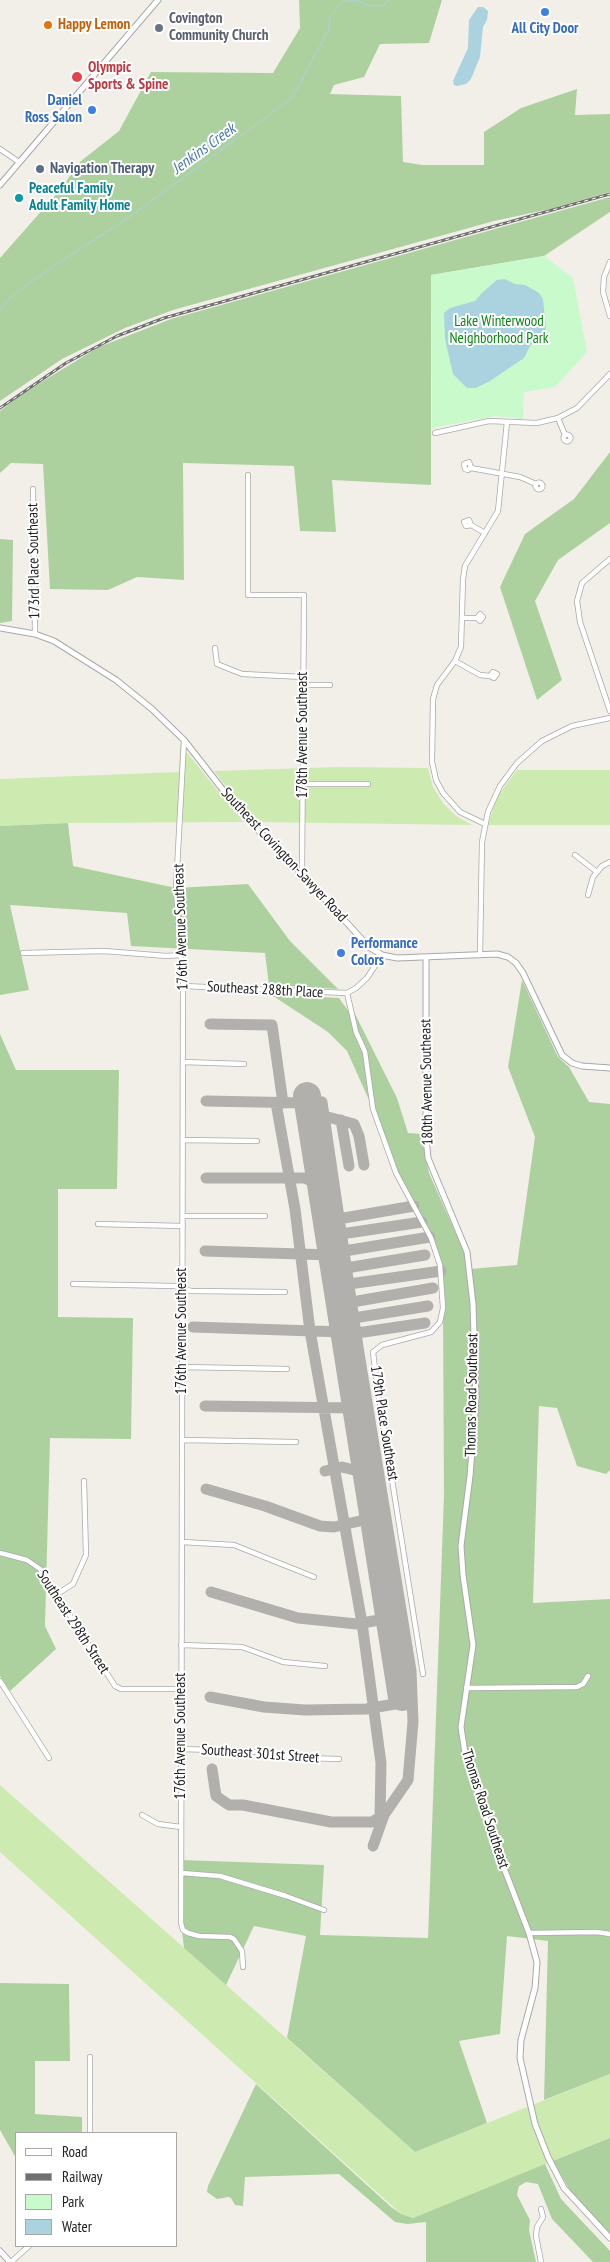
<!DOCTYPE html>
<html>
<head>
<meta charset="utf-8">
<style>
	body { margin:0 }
	#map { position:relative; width:610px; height:2262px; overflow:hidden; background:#f2efe9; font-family:"PT Sans Narrow",sans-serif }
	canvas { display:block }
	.legend { position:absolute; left:15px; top:2132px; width:162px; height:115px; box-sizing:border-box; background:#fff; border:1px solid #a7a7a7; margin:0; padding:6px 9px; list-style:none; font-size:15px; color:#222 }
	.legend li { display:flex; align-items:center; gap:10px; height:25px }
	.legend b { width:25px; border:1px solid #a7a7a7 }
</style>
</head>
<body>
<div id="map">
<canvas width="610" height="2262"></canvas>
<ul class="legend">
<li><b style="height:6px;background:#fff"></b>Road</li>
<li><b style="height:6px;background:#707070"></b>Railway</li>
<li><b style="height:14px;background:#c8facc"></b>Park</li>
<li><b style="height:14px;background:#aad3df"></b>Water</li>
</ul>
</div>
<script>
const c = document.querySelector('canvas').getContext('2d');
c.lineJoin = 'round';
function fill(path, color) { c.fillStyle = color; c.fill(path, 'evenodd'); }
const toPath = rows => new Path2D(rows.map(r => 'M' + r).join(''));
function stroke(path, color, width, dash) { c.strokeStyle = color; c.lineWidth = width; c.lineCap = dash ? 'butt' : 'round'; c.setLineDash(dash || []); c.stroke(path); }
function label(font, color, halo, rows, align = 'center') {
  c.font = font + ' "PT Sans Narrow",sans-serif'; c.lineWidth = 4; c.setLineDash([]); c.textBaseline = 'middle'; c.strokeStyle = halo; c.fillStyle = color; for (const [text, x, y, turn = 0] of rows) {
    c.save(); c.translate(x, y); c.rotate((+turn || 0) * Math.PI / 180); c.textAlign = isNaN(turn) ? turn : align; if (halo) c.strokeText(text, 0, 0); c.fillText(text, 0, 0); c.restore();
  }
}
const grass = toPath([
	[180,744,243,822,68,823,0,826,0,779,179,772],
	[338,767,428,768,433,787,443,803,456,816,472,825,254,822,214,771],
	[517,770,610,770,610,825,488,825,497,797],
	[0,1785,415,2152,610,2074,610,2138,413,2218,401,2214,0,1852]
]);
const forest = toPath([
	[299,0,442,0,429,43,380,44,364,77,334,85,330,94,401,96,403,162,422,165,484,165,484,132,521,108,577,89,575,115,610,114,610,192,550,209,494,221,173,310,125,328,62,359,0,401,0,258,59,191,81,161,119,131,151,72,273,73,300,28],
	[610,197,610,212,544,256,431,275,431,485,332,480,336,532,300,531,294,466,183,463,184,580,137,577,108,590,50,589,43,464,11,463,0,473,0,411,25,392,99,347,171,319],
	[610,452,610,523,558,560,535,601,562,680,537,700,500,587,525,534,574,499],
	[0,539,13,540,12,621,0,623],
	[68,823,73,866,176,888,248,884,290,941,338,989,269,985,265,953,131,946,127,913,10,905,29,990,0,995,0,826],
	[522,980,558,1057,569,1067,589,1102,610,1104,610,1470,606,1474,577,1466,557,1408,539,1406,533,1603,610,1599,610,2074,544,2100,548,1941,507,1936,500,2034,459,2041,487,2123,415,2152,287,2038,306,1936,254,1926,226,1985,184,1948,181,1923,181,1860,324,1865,320,1935,428,1938,444,1495,443,1308,440,1265,430,1237,396,1173,373,1109,347,1051,328,1032,270,994,339,998,349,1012,354,1012,397,1098,408,1133,423,1134,424,1150,429,1173,464,1252,470,1269,517,1265,535,1137,508,1067],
	[0,1034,16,1070,119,1070,117,1189,58,1189,58,1317,133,1318,131,1439,50,1438,45,1626,56,1649,10,1691,0,1676],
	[0,1983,69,1984,70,2061,35,2061,35,2114,82,2117,82,2133,16,2133,16,2158,0,2130],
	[256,2084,391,2207,401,2214,413,2218,545,2164,561,2199,610,2251,610,2262,593,2262,552,2219,538,2184,526,2182,519,2186,517,2195,530,2220,529,2230,536,2262,426,2262,426,2222,407,2224,395,2222,339,2174,245,2177,243,2206,235,2205,231,2198,228,2197,217,2199,207,2192,208,2186],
	[610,2138,610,2233,572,2194,553,2161]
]);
const park = toPath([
	[544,256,573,278,587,352,555,387,524,392,523,419,496,416,432,428,431,275]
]);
const water = toPath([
	[478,7,483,7,488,11,487,20,483,27,480,57,471,79,466,84,457,86,454,85,453,81,468,48,469,20],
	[505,279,515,284,525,285,539,293,543,299,546,329,530,346,524,358,490,381,476,388,467,388,453,374,445,339,444,313,450,308,475,301,482,293,497,280]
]);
const stream = toPath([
	[0,310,13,295,58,263,128,218,292,98,328,31,330,17,342,2,356,0,370,6,382,6,389,0]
]);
const taxiway = toPath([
	[210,1024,272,1025,283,1103],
	[206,1101,308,1103,322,1102,358,1347,411,1671,398,1673],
	[276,1103,295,1209,310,1331,362,1623,381,1763,380,1818],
	[324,1116,354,1124,359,1136,364,1165],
	[341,1120,349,1166],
	[206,1178,304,1178,321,1184],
	[338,1219,414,1206],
	[341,1234,422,1222],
	[205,1251,332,1255],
	[344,1251,430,1237],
	[346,1268,425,1255],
	[349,1284,441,1271],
	[352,1302,433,1288],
	[354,1318,428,1306],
	[193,1327,344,1332],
	[357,1333,425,1323],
	[349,1367,358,1347],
	[205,1406,356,1408],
	[325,1471,342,1467,366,1473],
	[206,1489,265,1506,320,1526,334,1527,385,1515],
	[211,1592,298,1618,357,1624,401,1616],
	[210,1697,264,1707,305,1710,366,1709,412,1701],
	[212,1769,216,1796,229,1805,243,1805,331,1822,372,1822,384,1815,408,1780,413,1722,411,1671],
	[373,1846,384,1815]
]);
const runway = toPath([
	[307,1096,402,1697]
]);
const minor = toPath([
	[0,149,19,162],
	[610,262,604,277,603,292,610,316],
	[558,418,565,435],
	[435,433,489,421,537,423,558,418,577,408,610,374],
	'563.5 438a3.5 3.5 0 1 1 7 0a3.5 3.5 0 1 1-7 0Z',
	[471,468,469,462,464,464,465,469,468,470,471,468,520,477,536,484],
	[248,475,248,595,304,595,302,874],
	'535.5 486a3.5 3.5 0 1 1 7 0a3.5 3.5 0 1 1-7 0Z',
	[33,489,35,634],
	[471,525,466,526,464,522,469,520,471,525,485,533],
	[610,559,582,583,577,601,580,622,610,711],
	[462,618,477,618,480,621,483,617,480,614,477,618],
	[215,648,217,664,242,674,303,677],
	[455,661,480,675,490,676,494,678,497,674,493,672,490,676],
	[303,685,330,685],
	[184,740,176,888,183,986,181,1923,183,1930,188,1933,199,1936,230,1937,234,1939,242,1951,243,1967],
	[303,784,368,784],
	[485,824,460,812,443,793,436,780,432,762,433,699,437,685,455,661,461,647,463,579,465,566,498,511,507,422],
	[575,855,597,872],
	[588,895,593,877,602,866,610,862],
	[23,953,104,951,167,956,180,955],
	[480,955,482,842,488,812,500,786,517,763,542,741,572,726,610,718],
	[183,986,347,993,356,988,367,978,382,955],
	[347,993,356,1032,365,1052,373,1109,396,1173,431,1238,440,1265,443,1308,440,1322,431,1332,382,1345,373,1352,377,1386,423,1674],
	[183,1062,244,1064],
	[183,1140,257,1141],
	[183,1216,265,1216],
	[98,1224,183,1226],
	[73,1284,175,1286,191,1291,285,1292],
	[182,1367,287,1369],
	[182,1440,296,1442],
	[182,1542,234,1545,314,1577],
	[0,1553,27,1560,40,1569,115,1686,121,1689,181,1689],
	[57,1594,73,1584,86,1555,84,1481],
	[181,1645,242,1647,283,1662,325,1666],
	[0,1681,49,1758],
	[466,1688,577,1687,583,1684,588,1676],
	[181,1749,246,1751,305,1758,339,1759],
	[142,1815,158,1824,181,1827],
	[181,1873,220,1876,286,1896,324,1910],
	[529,1933,597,1932,610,1934],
	[90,2057,90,2133],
	[541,2209,543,2217,537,2227,536,2236,541,2262],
	[11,2262,29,2246]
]);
const tertiary = toPath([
	[0,185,158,0],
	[0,628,35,634,54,641,116,680,152,709,184,740,241,813,302,874,369,947,382,955,397,958,497,954,508,957,516,963,523,973,562,1055,572,1063,582,1066,610,1068],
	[426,958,426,1137,428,1158,467,1252,473,1304,476,1399,470,1476,461,1546,463,1575,473,1645,461,1727,465,1753,492,1837,529,1933,537,1962,535,1988,521,2040,520,2058,535,2124,548,2157,564,2188,610,2238],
	[0,2251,10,2262]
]);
const rail = toPath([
	[0,408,66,363,117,336,164,318,610,194]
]);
const markers = [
	[545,12,5,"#3f7fe0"],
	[48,25,5,"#e8710a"],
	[159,28,5,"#6b7280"],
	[77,77,6,"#e0444e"],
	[92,110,5,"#3f7fe0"],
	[40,169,5,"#5c6f8a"],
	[19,198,5,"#0f9aa8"],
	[341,953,5,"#3f7fe0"]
];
const worshipNames = [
	["Covington",169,19],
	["Community Church",169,36]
];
const foodNames = [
	["Happy Lemon",58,25]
];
const shopNames = [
	["All City Door",545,29],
	["Daniel",82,101,"right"],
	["Ross Salon",82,118,"right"],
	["Performance",351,944,"left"],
	["Colors",351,961,"left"]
];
const healthNames = [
	["Olympic",88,68],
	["Sports & Spine",88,85]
];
const serviceNames = [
	["Navigation Therapy",50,169]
];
const cultureNames = [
	["Peaceful Family",29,189],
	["Adult Family Home",29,206]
];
const parkNames = [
	["Lake Winterwood",499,322],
	["Neighborhood Park",499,339]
];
const streetNames = [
	["173rd Place Southeast",34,561,-91],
	["178th Avenue Southeast",303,735,-90],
	["Southeast Covington-Sawyer Road",284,855,47],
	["176th Avenue Southeast",181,927,-92],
	["Southeast 288th Place",265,990,3],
	["180th Avenue Southeast",427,1082,-91],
	["176th Avenue Southeast",182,1331,-90],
	["Thomas Road Southeast",472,1395,-89],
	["179th Place Southeast",384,1423,81],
	["Southeast 298th Street",73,1622,57],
	["176th Avenue Southeast",181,1736,-90],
	["Southeast 301st Street",260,1754,4],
	["Thomas Road Southeast",485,1809,72]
];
const waterNames = [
	["Jenkins Creek",204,149,-36]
];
fill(grass, '#cdebb0');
fill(forest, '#add19e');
fill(park, '#c8facc');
fill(water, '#aad3df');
stroke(stream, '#aad3df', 1);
stroke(taxiway, '#b1b0ac', 11);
stroke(runway, '#b1b0ac', 28);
stroke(minor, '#a9a9a9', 6);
stroke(tertiary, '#a9a9a9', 7);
stroke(minor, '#fff', 4.5);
stroke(tertiary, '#fff', 5);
stroke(rail, '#707070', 3);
stroke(rail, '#fff', 1, [4]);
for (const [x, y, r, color] of markers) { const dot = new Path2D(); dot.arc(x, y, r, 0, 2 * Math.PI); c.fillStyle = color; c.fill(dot); stroke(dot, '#fff', 2); }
label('bold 15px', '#5b616d', '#fff', worshipNames, 'left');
label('bold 15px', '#c56008', '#fff', foodNames, 'left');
label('bold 15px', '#366cbe', '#fff', shopNames);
label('bold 15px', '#be3a42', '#fff', healthNames, 'left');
label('bold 15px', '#4e5e75', '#fff', serviceNames, 'left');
label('bold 15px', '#0d838f', '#fff', cultureNames, 'left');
label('15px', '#0c8416', '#fff', parkNames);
label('15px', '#222', '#fff', streetNames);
label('italic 16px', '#4a7aab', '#fff', waterNames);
</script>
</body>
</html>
